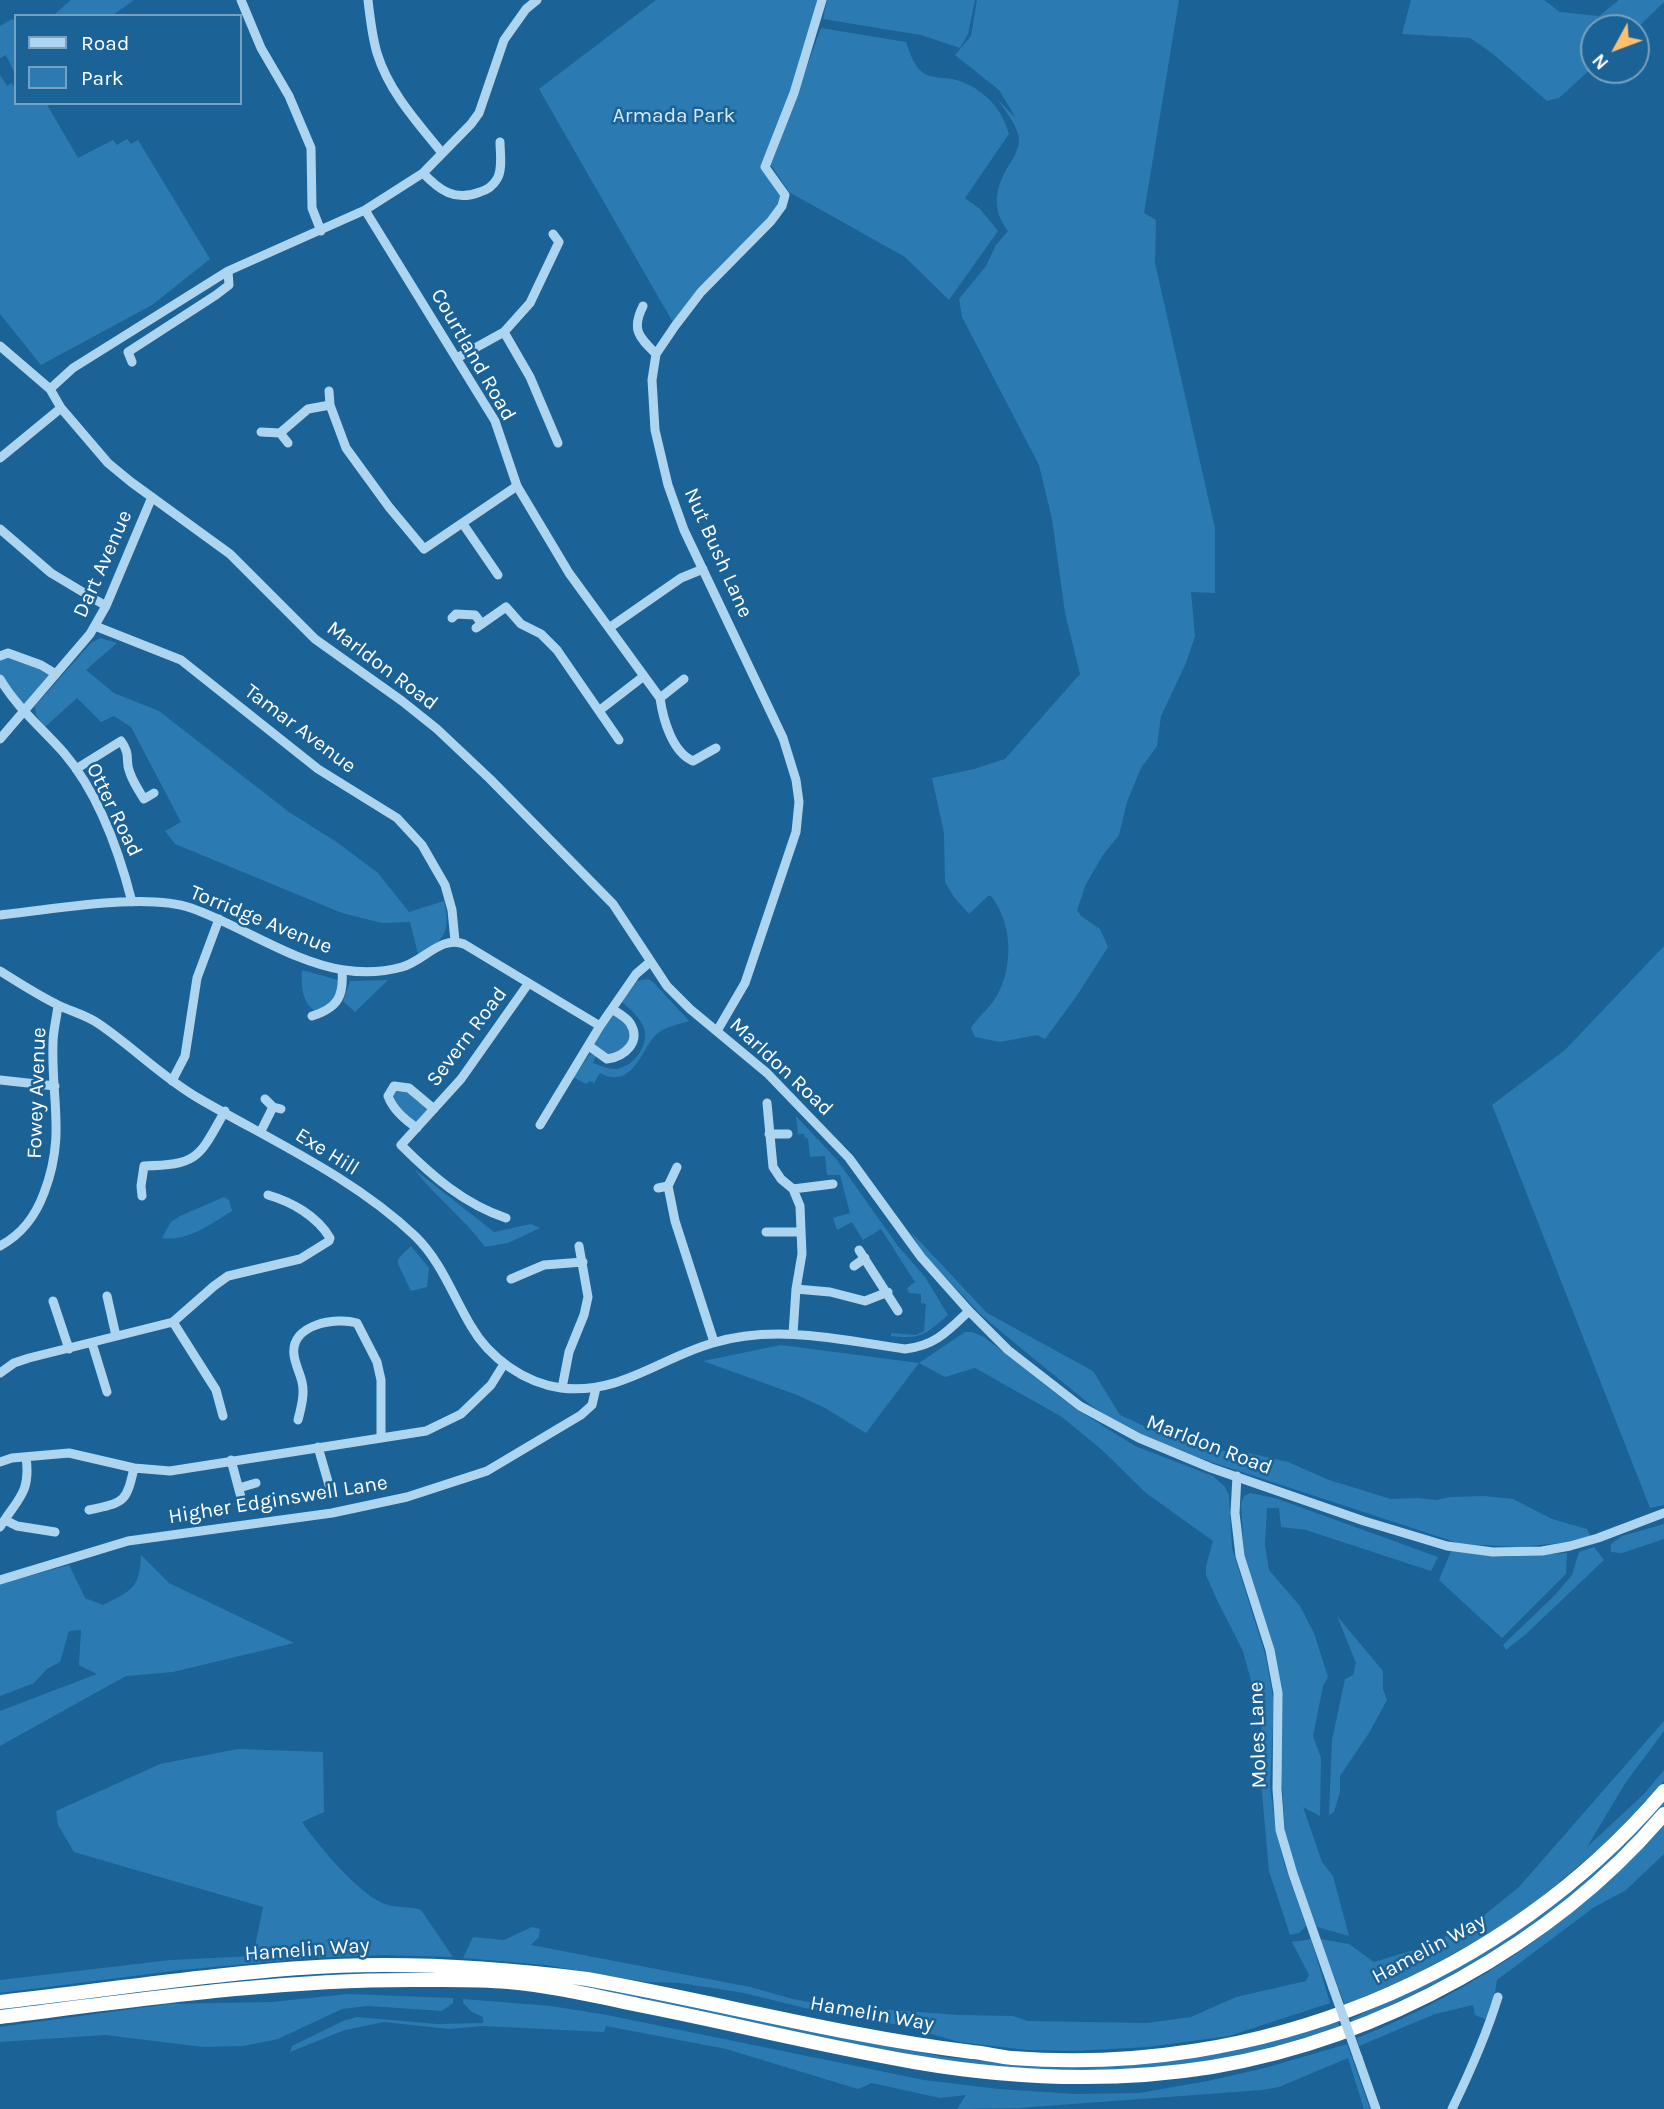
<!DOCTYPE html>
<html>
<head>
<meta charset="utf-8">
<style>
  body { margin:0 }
  #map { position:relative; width:1664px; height:2109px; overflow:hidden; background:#1b6296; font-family:Karla,sans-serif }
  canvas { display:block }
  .legend { position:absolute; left:14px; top:14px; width:228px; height:91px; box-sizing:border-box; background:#1b6296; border:2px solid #76a1c0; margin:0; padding:9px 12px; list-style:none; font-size:21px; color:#fff }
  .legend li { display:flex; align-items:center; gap:14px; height:35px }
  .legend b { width:35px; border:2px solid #76a1c0 }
  .north { position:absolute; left:1580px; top:14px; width:70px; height:70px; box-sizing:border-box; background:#1b6296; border:2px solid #76a1c0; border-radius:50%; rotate:229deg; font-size:19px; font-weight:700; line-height:28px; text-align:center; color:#fff }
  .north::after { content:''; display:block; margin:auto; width:24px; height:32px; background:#ffc06d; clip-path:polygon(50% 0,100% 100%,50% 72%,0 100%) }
</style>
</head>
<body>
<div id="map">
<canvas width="1664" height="2109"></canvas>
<ul class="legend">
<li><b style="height:9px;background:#aed5f0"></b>Road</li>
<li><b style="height:19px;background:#2b7bb2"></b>Park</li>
</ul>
<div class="north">N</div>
</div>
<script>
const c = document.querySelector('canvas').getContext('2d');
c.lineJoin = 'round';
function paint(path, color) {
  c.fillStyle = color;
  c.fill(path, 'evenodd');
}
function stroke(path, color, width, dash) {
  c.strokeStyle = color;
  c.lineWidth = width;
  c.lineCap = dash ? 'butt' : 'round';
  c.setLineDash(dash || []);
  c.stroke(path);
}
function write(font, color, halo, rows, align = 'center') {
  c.font = font + ' Karla,sans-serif';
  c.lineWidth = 5;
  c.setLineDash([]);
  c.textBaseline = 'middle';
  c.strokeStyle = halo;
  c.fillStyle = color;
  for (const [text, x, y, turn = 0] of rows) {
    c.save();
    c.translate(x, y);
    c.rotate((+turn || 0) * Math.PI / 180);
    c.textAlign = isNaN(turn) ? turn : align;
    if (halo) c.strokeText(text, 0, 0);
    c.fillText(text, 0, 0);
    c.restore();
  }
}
paint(new Path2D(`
  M71,0H134L112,16H40L55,14Z
  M656,0H822L765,167L785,195L782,206L675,326L539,89Z
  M827,0H975L968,34L960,48L921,35L823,19Z
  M977,0H1179L1144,213L1156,220L1155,263L1215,528V593L1191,592L1195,636L1186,663L1161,716L1157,746L1141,768L1127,802L1119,835L1103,855L1086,884L1077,910L1081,916L1100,929L1108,947L1076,997L1045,1039L1037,1035L1000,1042L975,1037L971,1028C978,1017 988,1009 995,999C1014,968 1013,924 991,896H988L969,914L954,897L945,882L944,833L932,778L974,769L1005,759L1080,674L1065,613L1052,519L1039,465L962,317L959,299L986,266L996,245L1008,231C991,209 995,188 1009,165C1014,157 1019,149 1019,139C1018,126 1005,111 998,100L1016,118L999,90L955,55L971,36Z
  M1411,0H1544L1560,12L1599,16L1619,0H1664V2L1636,29L1594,28V66L1559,98L1547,101L1492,53L1470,38L1402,34Z
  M12,19L16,21V76L6,55L0,58V26Z
  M821,28L906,42C910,53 914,68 925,74C932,78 945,78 952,79C980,85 1002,107 1009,134L965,198L980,209L998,231L949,300L905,257L789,192L771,165Z
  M0,75L7,86L12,83L16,91V103H46L78,158L113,140L117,145L127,139L131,144L138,140L210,259L152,305L41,365L0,314Z
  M100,638L117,643L86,670L114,693L159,711L289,812L338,843L378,873L409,912L444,901C451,930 445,942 418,954L410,922L382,923L342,913L175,844L165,831L181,822L131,727L114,716L101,722L77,698L45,727L36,715L35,706L91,643Z
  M8,653L56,674L23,710L0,679V656Z
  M1664,946V1505L1650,1508L1492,1105L1565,1050Z
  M302,970L338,980C340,995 329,1006 316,1011C302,1004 301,985 302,970Z
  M648,979L653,982L689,1021C680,1024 665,1027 658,1033C641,1046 635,1091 600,1073L594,1083L590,1081L586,1084L573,1077L590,1054L596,1056L593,1063C602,1066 611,1071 620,1068C636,1064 649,1044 644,1028C640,1017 631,1010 622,1002L637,981Z
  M388,980L355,1012L343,1001L350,981Z
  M612,1009L627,1020L633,1043L607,1059L589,1046Z
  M402,1085L434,1109L417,1128L398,1113L390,1091Z
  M796,1116L837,1160L898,1246L925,1277L948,1315C926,1334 921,1340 891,1336V1333L916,1335L924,1331L926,1304L921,1303V1294L909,1293L907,1288L915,1282L881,1229L863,1240L852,1222L837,1230L833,1218L850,1213L840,1175H827L825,1156L810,1157L808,1138H805L804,1134H798Z
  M414,1169L494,1232L531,1224L540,1228L508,1243L485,1247C464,1218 435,1197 414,1169Z
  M224,1197L229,1200L232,1211C211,1224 187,1242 162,1238L171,1222L180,1216Z
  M911,1232L987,1313L1093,1371L1120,1415L1166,1436L1209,1450L1248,1453L1288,1462L1329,1480L1391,1499L1418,1498L1436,1500L1450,1497L1484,1496L1513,1499L1552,1519L1587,1529L1591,1537L1571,1542L1519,1547L1461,1544L1181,1452L1123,1426L1092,1406L1017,1345L980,1314L922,1252Z
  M411,1246L429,1268L427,1287L411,1291L398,1264V1259Z
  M965,1332H972L984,1337L1076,1409L1135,1446L1213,1476L1225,1487L1229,1495L1232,1548L1266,1657L1274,1703L1270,1786L1276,1831L1284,1863L1306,1926L1299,1933L1290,1935L1269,1871L1259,1760L1262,1722L1243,1651L1217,1600L1206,1575V1566L1213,1541L1146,1493L1102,1450L1062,1417L975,1368L945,1377L919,1363L866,1433L825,1408L797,1395L703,1361L781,1345L919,1363Z
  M1250,1493L1275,1498L1438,1557L1431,1571L1306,1530L1281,1527L1279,1508H1267L1265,1545L1269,1570L1300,1606L1314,1633L1328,1677L1323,1686L1313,1736L1321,1758L1320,1816L1303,1807L1322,1862L1333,1876L1349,1936L1317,1927L1294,1867L1285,1833L1281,1768L1282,1720L1244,1554L1241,1504L1244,1496Z
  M1664,1524V1539L1622,1553L1611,1552V1544L1622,1536Z
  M1594,1547L1604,1560L1526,1634L1506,1650L1503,1645L1555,1595L1572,1575L1579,1552Z
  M1451,1551L1502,1557L1567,1553L1566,1574L1502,1638L1439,1580Z
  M141,1555L169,1583L294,1643L173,1672L126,1676L0,1746V1711L97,1674L79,1665L81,1630L69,1631L60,1662L47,1669L34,1683L0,1696V1584L69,1565L85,1598L103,1605C131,1591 140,1588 141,1555Z
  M1337,1616L1383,1671V1689L1387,1700L1369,1733L1340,1776V1792L1334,1812L1329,1815L1332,1740L1345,1679L1353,1675L1356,1663Z
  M1664,1721V1731L1626,1782L1587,1847L1644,1794L1664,1770V1781L1617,1834L1491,1939L1465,1947L1417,1974L1345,2005L1320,1939L1349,1944L1374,1962L1424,1947L1477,1921L1519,1887Z
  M238,1749L323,1752L324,1812L302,1822C319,1846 360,1897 388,1905C399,1908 410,1906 421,1910L453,1957L383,1955L311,1958L181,1970L0,1993V1980L171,1960L253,1956L263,1907L74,1852L58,1825L56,1811L160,1764Z
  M1664,1799V1807C1633,1841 1600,1876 1563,1905C1499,1954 1425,1990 1352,2023L1351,2019L1414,1989L1488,1949L1554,1903L1580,1885L1616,1852Z
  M1664,1825V1854L1626,1890L1593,1908L1497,1980L1490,2021L1475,2015L1473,2005L1435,2014L1359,2046L1357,2038C1475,1991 1579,1919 1664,1825Z
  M532,1927L540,1929L539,1937L531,1945L750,1987L793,1999L825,2005L959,2015L1013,2016L1028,2021L1147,2023L1191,2017L1236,1997L1306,1981L1309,1975L1292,1942L1311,1939L1330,2003L1229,2036L1148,2047L1073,2051L1027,2050L959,2042L904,2026L805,2008L744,1993L680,1983L646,1982L545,1965L463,1958L473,1937L504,1940Z
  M365,1973H427L548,1980L641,1994L944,2057L1043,2067L1114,2065L1188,2058L1283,2039L1338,2022L1340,2028L1232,2058L1158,2067L1076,2072L976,2065L910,2056L675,2006L427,1978L0,2015V2009C122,1998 242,1976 365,1973Z
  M348,1994L453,1998V2003L442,2011L368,2006L342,2009L278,2039L244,2046L203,2047L105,2035L0,2042V2027L14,2025L169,2004L272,2002Z
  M463,1999L551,2006L607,2015L924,2080L999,2089L1076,2094L1139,2093L1208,2081L1265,2068L1347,2044L1370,2109H1364L1348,2058L1279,2087L1262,2090L1019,2108L957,2109L966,2095L940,2098L872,2083L858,2089L726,2049L606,2026L604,2032L483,2026L449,2029L384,2022L345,2030L290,2052L292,2046L343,2021L357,2017L437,2024L483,2023V2017L472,2012L463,2003Z`), '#2b7bb2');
stroke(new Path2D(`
  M241,0L261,48L289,96L311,148L312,208L321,231
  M368,0C370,18 372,36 377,53C389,92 417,122 442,153
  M423,173C439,190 455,202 480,192C487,190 493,186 497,179C503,169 500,153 500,142
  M365,210L495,421L517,486L569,573L660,698C663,719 672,752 693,761L716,748
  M643,306C631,330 639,337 656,354
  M504,332L530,377L558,443
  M0,346L50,389L61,408L108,463L131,482L230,554L315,639L402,701L437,729L490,779L613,904L667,986L690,1009L767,1073L849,1158L921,1257L969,1311L1008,1350L1080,1406L1139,1438L1211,1468L1364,1521L1447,1546L1493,1552L1542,1551L1570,1546L1598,1538L1664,1513
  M457,358L504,332L530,303L559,242L553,234
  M132,362L128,352L216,295L229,285L228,271
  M50,389L73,368L228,271L365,210L423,173L471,124L479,113L504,40L526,9L537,0
  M329,391L330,405
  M261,432L280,433L288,443
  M280,433L308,409L330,405L346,448L389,507L424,549L517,486
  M0,458L61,408
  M463,524L498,575
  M0,529L51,573L106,606
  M452,618L456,614L475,615L482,624
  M95,626L181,660L318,769L397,818L422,845L445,885L452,910L455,941
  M476,628L506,607L521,624L541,634L557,650L619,740
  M609,628L681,578L703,569
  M0,656L8,653L41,665L56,674
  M0,679C17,708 43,729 64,753C99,794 119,851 132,902
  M660,698L684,679
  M600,710L644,676
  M0,739L90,634L106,606L152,497
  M76,769L121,741C132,757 124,759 130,773C133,782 139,791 144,799L154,793
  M0,915C51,910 145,892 191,908C240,925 294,963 344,970C363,973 384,972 402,967C424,961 441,935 464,944L600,1026
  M0,971C19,983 39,996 60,1006C73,1012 88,1016 99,1024C133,1047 162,1077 198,1098C270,1140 353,1177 415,1236C441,1261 453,1296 471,1326C489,1358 525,1383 561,1388C620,1395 660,1358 713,1343C776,1324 842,1340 905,1349C935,1346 948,1331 969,1311
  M312,1016C338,1008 344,996 342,970
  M717,1031L745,983L796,832L799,802L796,780L783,738L684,530L668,485L655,430L652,380L656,354L675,326L701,292L771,221L782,206L785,195L765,167L794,93L822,0
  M589,1046L607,1059C624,1057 642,1042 630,1023C626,1017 618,1013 612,1009
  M0,1080L55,1086
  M172,1081L185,1056L197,978L219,919
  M265,1099L273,1107L281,1109
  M767,1103L773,1167L781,1179L793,1189L800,1206L802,1254L796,1289L793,1334
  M540,1125L600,1026L636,974L650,962
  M417,1128C405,1120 393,1110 388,1096L394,1086L409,1088L434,1109
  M261,1131L273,1107
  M769,1134H788
  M668,1186L677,1167
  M658,1188L668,1186L675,1221L714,1342
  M793,1189L833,1184
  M142,1196L141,1186L144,1166C199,1165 199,1157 225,1111
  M506,1218C464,1204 432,1176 401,1145L461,1079L528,984
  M766,1232H801
  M0,1246C22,1234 35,1217 44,1193C66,1136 51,1100 53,1043C53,1030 57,1017 58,1005
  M859,1250L898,1311
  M854,1266L865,1258
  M511,1279L544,1265L583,1262
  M796,1289L830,1292L865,1301L888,1292
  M107,1296L116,1336
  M53,1301L69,1349
  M173,1322L216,1390L223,1416
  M92,1343L107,1392
  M0,1373L14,1363L29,1358L173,1322L214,1286L228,1276L300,1259L329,1241L330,1238C317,1216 292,1202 268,1195
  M562,1388L569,1352L584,1315L588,1297L579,1246
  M298,1420C301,1408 305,1394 302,1382C300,1373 295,1364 294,1355C290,1324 336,1317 357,1323L377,1362L381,1380V1437
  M318,1447L329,1485
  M231,1460L242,1501
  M0,1462L12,1458L69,1453L134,1468L170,1471L426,1431L461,1414L491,1385L504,1364
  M1237,1476L1235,1513L1240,1556L1270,1650L1278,1693L1277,1789L1280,1830L1293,1874L1333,1988
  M239,1488L256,1483
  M89,1510C124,1502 126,1504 134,1468
  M5,1520L17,1526L55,1532
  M0,1527C18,1498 31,1493 26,1457
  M0,1580L128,1541L332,1513L407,1497L487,1471L581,1415L592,1405L596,1388
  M1358,2058L1376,2109
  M1452,2109C1470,2072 1486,2036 1498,1997`), '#aed5f0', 9);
stroke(new Path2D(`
  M0,2002C100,1991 200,1975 301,1968C396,1961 493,1967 587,1979C716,2002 842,2036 972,2052C986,2053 999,2057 1012,2058C1257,2077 1504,1979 1664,1791
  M0,2017C137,2000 273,1980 411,1980C444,1980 476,1979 508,1982C552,1986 595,1996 638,2005C730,2023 821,2046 914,2062C1013,2079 1113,2083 1212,2067C1380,2039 1554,1944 1664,1814`), '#fff', 14);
stroke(new Path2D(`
  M1333,1988L1358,2058`), '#aed5f0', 9);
write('21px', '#d5ebfb', '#1b6296', [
  ["Armada Park",674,116]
]);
write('21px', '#fff', '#1b6296', [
  ["Courtland Road",473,355,60],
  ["Nut Bush Lane",718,553,66],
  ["Dart Avenue",103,564,-66],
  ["Marldon Road",382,666,37],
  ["Tamar Avenue",300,729,37],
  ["Otter Road",114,810,64],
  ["Torridge Avenue",261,920,22],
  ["Severn Road",467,1037,-53],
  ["Marldon Road",781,1067,43],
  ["Fowey Avenue",37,1093,-88],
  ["Exe Hill",327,1152,32],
  ["Marldon Road",1209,1445,21],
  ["Higher Edginswell Lane",278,1500,-9],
  ["Moles Lane",1258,1735,-92],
  ["Hamelin Way",1429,1949,-28],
  ["Hamelin Way",307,1950,-4],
  ["Hamelin Way",872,2014,10]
]);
</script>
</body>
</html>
